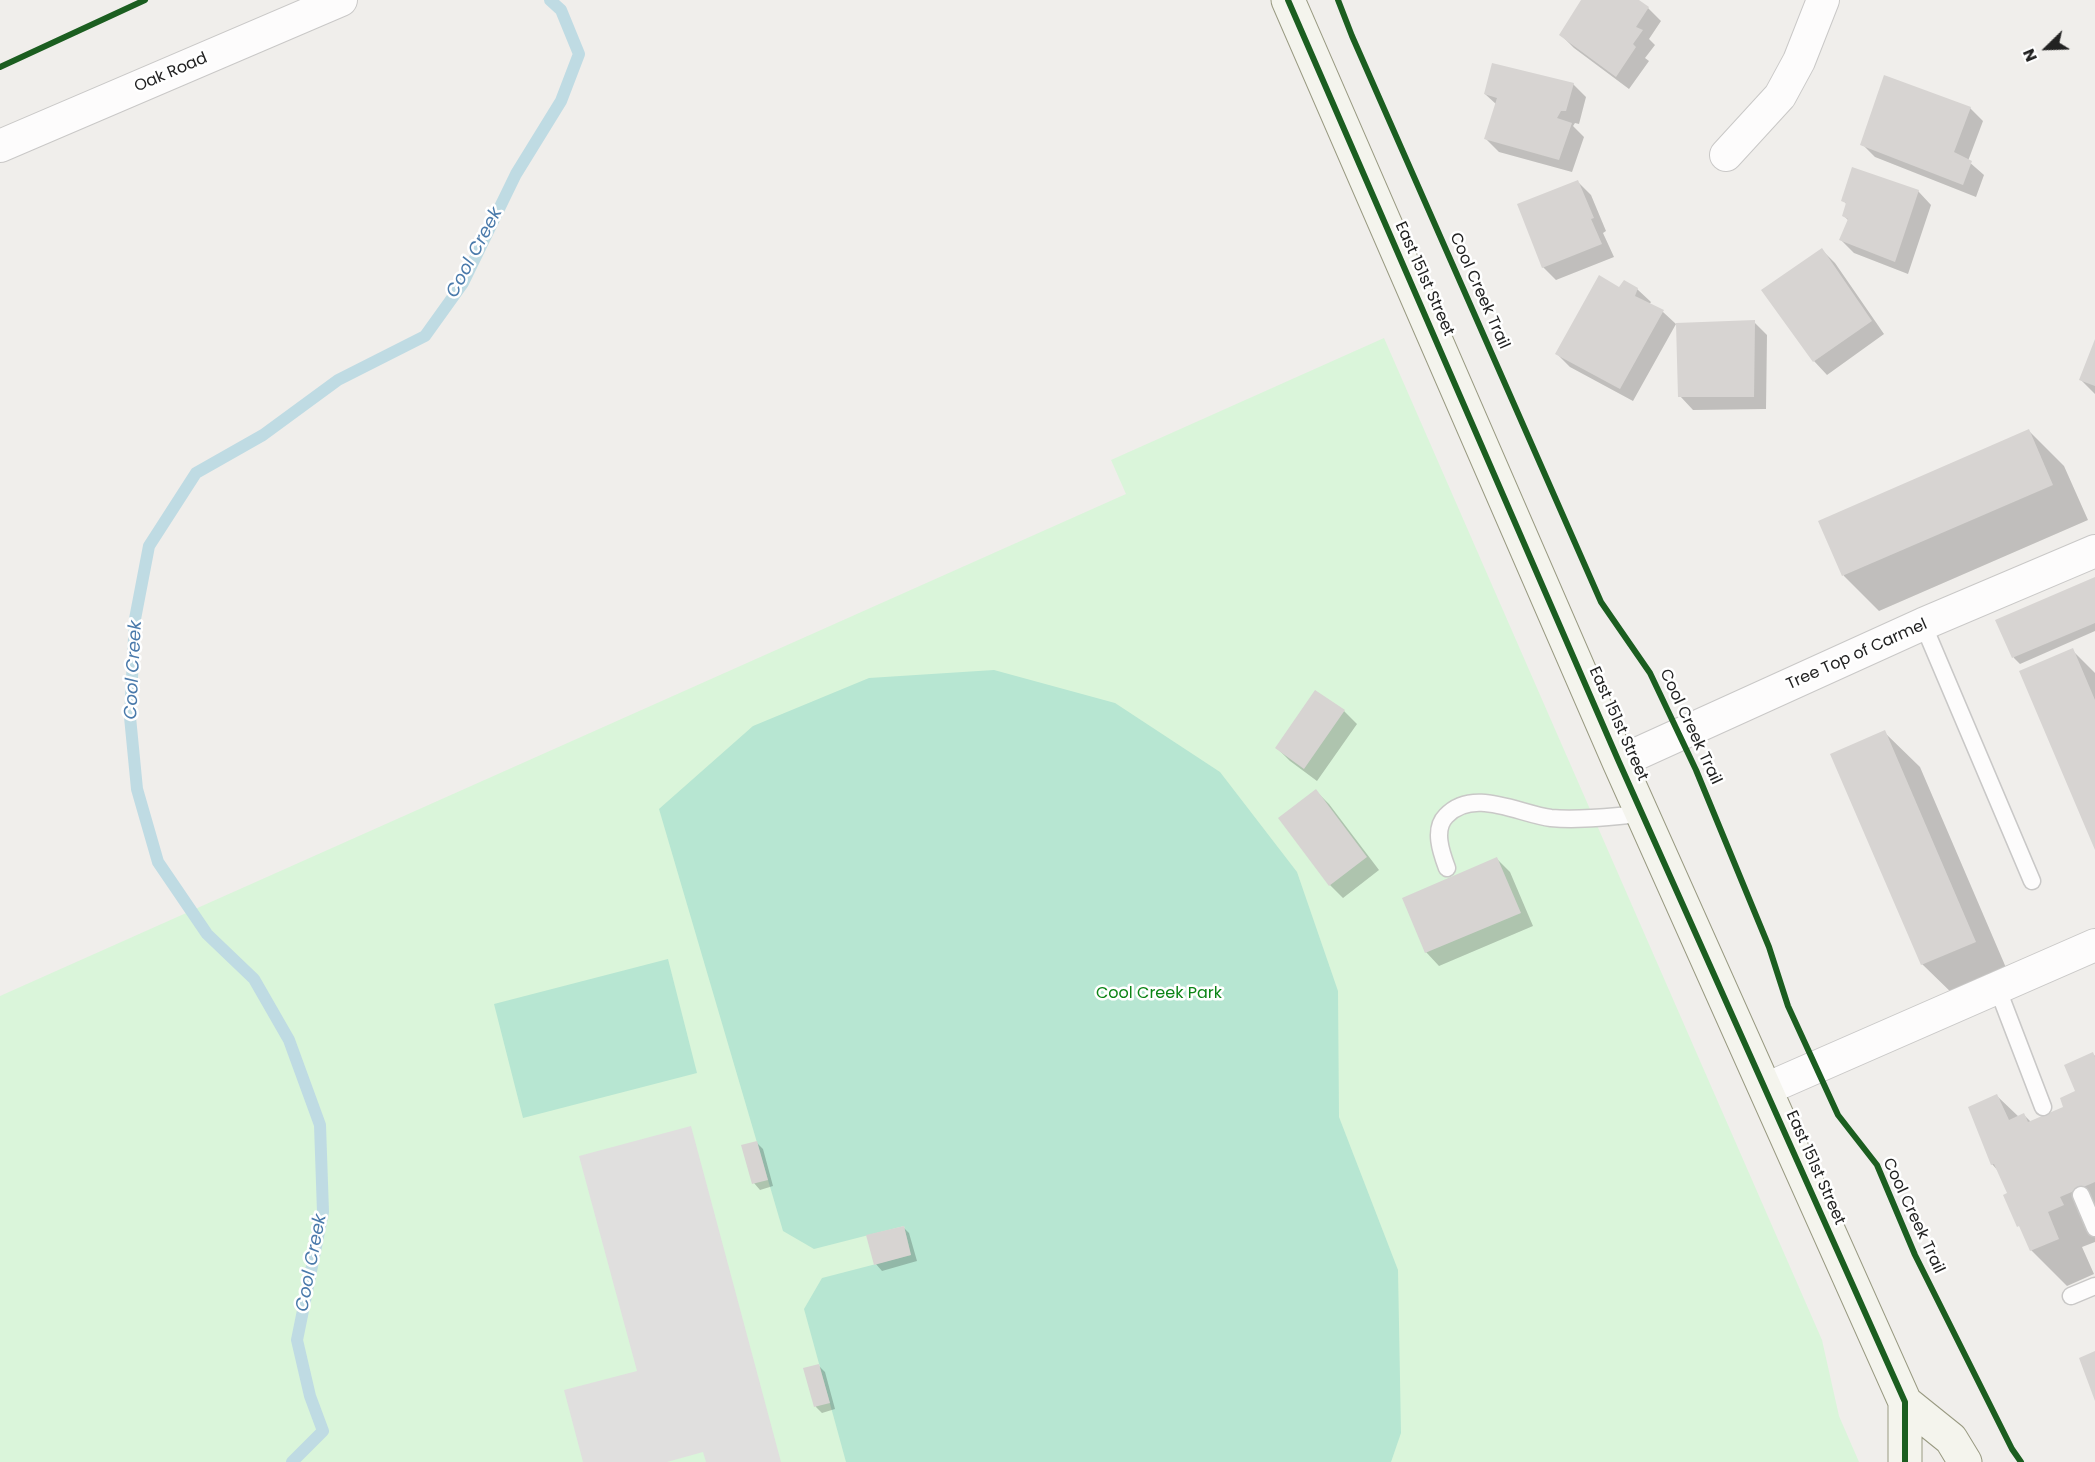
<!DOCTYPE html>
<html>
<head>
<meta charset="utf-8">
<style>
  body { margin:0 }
  #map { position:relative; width:2095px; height:1462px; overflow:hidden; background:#f0eeeb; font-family:Poppins,sans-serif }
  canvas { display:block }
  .north { position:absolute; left:2017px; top:18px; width:60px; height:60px; -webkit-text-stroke:4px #fff; paint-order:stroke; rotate:247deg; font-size:16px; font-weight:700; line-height:24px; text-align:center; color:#222 }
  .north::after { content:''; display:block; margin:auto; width:21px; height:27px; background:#222; clip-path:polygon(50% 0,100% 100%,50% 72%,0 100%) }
</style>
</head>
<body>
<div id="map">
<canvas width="2095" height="1462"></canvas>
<div class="north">N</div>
</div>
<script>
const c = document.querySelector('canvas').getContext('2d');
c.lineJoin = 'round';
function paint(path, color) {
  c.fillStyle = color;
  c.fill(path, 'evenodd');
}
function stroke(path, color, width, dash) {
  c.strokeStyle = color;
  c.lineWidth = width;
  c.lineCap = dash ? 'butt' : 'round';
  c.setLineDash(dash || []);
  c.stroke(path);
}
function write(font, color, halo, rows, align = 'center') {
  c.font = font + ' Poppins,sans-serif';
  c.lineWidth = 5;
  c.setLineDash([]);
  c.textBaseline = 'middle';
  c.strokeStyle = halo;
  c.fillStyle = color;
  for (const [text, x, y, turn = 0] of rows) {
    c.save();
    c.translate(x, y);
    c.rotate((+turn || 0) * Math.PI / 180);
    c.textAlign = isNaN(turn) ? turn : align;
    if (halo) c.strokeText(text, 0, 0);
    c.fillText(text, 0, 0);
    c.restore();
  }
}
paint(new Path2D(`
  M1384,338L1822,1340L1839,1416L1859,1462H0V996L1126,494L1111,460Z`), '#daf5da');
paint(new Path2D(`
  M994,670L1115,703L1220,772L1297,872L1338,991L1339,1117L1398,1270L1401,1433L1391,1462H846L804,1309L822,1278L911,1255L904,1226L814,1249L783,1231L659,809L753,726L869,678Z
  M668,959L697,1073L523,1118L494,1004Z`), '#b7e6d2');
paint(new Path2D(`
  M691,1126L781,1462H706L703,1452L667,1462H583L564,1390L637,1371L579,1156Z`), '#e0dfde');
paint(new Path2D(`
  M1583,0H1636L1648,8L1661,21L1649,39L1655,45L1645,58L1649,61L1629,89L1574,48L1561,35Z
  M1573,84L1586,97L1579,124L1575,123L1573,126L1584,137L1572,172L1499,152L1486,139L1497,105L1485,94Z
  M1970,108L1983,121L1968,161L1984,175L1976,197L1875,157L1862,144Z
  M1578,182L1591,195L1606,231L1603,233L1614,257L1556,280L1543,267Z
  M1918,191L1931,205L1908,274L1854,253L1841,240L1849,221L1844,216L1847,205L1843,200Z
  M1822,250L1835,263L1884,334L1827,375L1814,361L1763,290Z
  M1619,289H1637L1651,302L1649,305L1663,312L1676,324L1633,401L1570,367L1557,354Z
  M1754,322L1767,335L1766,409L1693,410L1680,396Z
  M2095,343V394L2080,379Z
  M2029,431L2064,466L2088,520L1879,611L1844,576L1820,522Z
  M2095,579V631L2020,664L2014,658L1997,621Z
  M2072,650L2095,673V846Z
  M1344,711L1357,724L1317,781L1290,761L1277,748Z
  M1884,732L1920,767L2010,977L1958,999L1922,964Z
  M1316,791L1329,804L1379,870L1343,898L1330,885Z
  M1497,859L1510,872L1533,926L1439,966L1426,952Z
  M2093,1054L2095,1056V1242L2082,1247L2094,1274L2067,1286L2031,1250L2005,1195L2009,1194L1999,1172L1992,1164L1997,1096L2019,1117L2024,1115L2032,1123L2065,1108L2077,1092Z
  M757,1143L763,1149L773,1186L760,1190L754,1183Z
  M903,1227L909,1233L917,1261L882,1271L876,1264Z
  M818,1365L825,1372L835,1409L822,1413L816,1407L805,1369Z`), '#0003');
stroke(new Path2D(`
  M292,1462L323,1431L310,1396L297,1340L323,1212L320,1125L289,1040L254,979L207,934L158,862L137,789L130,717L135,619L149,546L196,473L263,435L338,380L425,336L463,283L516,174L561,101L579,54L561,10L550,0`), '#bfdbe3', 12);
paint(new Path2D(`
  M1581,0H1639L1649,7L1636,27L1643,30L1633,44L1636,47L1616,77L1559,35Z
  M1492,63L1574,83L1566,111H1561L1557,118L1572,123L1559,160L1484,139L1497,98L1484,94Z
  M1884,75L1971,107L1954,152L1972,161L1963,185L1860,145Z
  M1852,167L1919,190L1895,262L1839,240L1848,219L1842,216L1846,203L1841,201Z
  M1578,180L1594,218L1591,219L1602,244L1542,268L1517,204Z
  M1822,248L1872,321L1813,362L1761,290Z
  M1599,275L1619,287L1624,280L1638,288L1635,296L1664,310L1620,389L1555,354Z
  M1755,320L1754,397H1678L1676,323Z
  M2095,339V386L2079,380Z
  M2029,429L2053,485L1842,576L1818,521Z
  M2095,577V623L2012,658L1995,620Z
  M2073,648L2095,700V850L2019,671Z
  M1315,690L1345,710L1304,769L1275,748Z
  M1885,730L1976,942L1921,965L1830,754Z
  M1316,789L1367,857L1329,886L1278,818Z
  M1497,857L1521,913L1425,953L1402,898Z
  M2093,1052L2095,1057V1182L2060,1197L2064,1205L2048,1212L2059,1239L2030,1251L2019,1226L2017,1227L2003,1195L2007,1193L1994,1164L1991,1165L1968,1107L1997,1094L2009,1120L2024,1113L2028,1122L2063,1107L2060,1098L2075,1091L2064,1065Z
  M757,1141L768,1180L752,1184L741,1145Z
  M904,1226L911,1255L874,1265L866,1235Z
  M2095,1351V1401L2079,1358Z
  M819,1364L830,1403L814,1407L803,1368Z`), '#d7d4d2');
const lane = new Path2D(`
  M1923,624L2032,881
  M1447,868C1441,852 1433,829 1446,816C1473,787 1519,814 1551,818C1581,821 1613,816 1643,814
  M1997,987L2043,1107
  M2081,1195L2095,1228
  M2071,1296L2095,1286`);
const street = new Path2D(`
  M0,146L341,0
  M1726,155L1780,96L1799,61L1823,0
  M1619,762L1923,624L2095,551
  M1766,1089L2095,945`);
const secondary = new Path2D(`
  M1288,0L1619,762L1905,1402V1462
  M1905,1402L1951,1439L1965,1462`);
stroke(lane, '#c9c8c7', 19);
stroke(street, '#c9c8c7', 34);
stroke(secondary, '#999a82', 35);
stroke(lane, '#fdfcfc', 16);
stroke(street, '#fdfcfc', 32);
stroke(secondary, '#f4f4ed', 33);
stroke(new Path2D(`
  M1288,0L1619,762L1905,1402V1462
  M1338,0L1352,36L1601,602L1650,673L1696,770L1769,947L1788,1006L1838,1115L1877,1165L1915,1255L2012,1449L2021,1462
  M0,67L145,0`), '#1b5e20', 6);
write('16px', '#222', '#fff', [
  ["Oak Road",171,73,-23],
  ["East 151st Street",1424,279,66],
  ["Cool Creek Trail",1479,291,66],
  ["Tree Top of Carmel",1857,655,-24],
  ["East 151st Street",1618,724,66],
  ["Cool Creek Trail",1690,727,65],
  ["East 151st Street",1815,1168,66],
  ["Cool Creek Trail",1913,1216,65]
]);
write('16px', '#0c8416', '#fff', [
  ["Cool Creek Park",1159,994]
]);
write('italic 18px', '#4a7aab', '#fff', [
  ["Cool Creek",475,253,-62],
  ["Cool Creek",134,670,-87],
  ["Cool Creek",312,1263,-79]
]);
</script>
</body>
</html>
